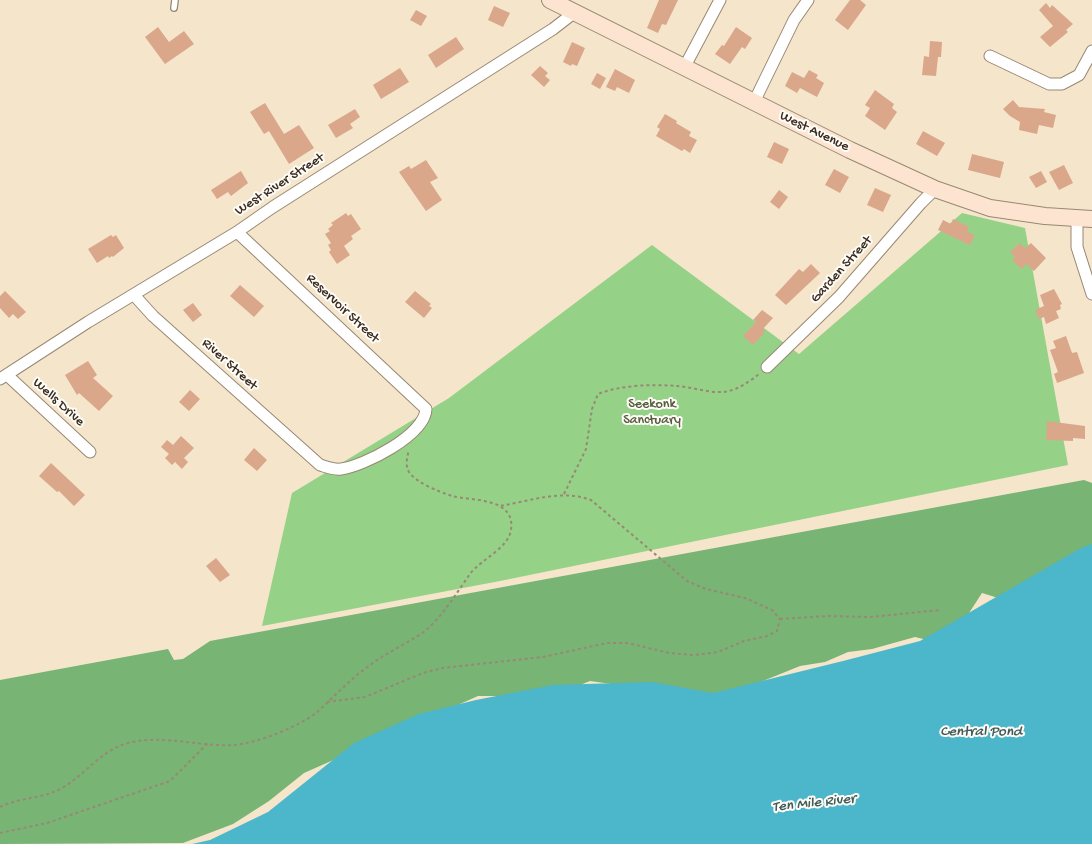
<!DOCTYPE html>
<html>
<head>
<meta charset="utf-8">
<style>
  body { margin:0 }
  canvas { display:block; background:#f4e5cb }
</style>
</head>
<body>
<canvas width="1092" height="844"></canvas>
<script>
const c = document.querySelector('canvas').getContext('2d');
c.lineJoin = 'round';
function paint(path, color) {
  c.fillStyle = color;
  c.fill(path, 'evenodd');
}
function stroke(path, color, width, dash) {
  c.strokeStyle = color;
  c.lineWidth = width;
  c.lineCap = dash ? 'butt' : 'round';
  c.setLineDash(dash || []);
  c.stroke(path);
}
function write(font, color, halo, rows, align = 'center') {
  c.font = font + ' "Gochi Hand",sans-serif';
  c.lineWidth = 4;
  c.setLineDash([]);
  c.textBaseline = 'middle';
  c.strokeStyle = halo;
  c.fillStyle = color;
  for (const [text, x, y, turn = 0] of rows) {
    c.save();
    c.translate(x, y);
    c.rotate((+turn || 0) * Math.PI / 180);
    c.textAlign = isNaN(turn) ? turn : align;
    if (halo) c.strokeText(text, 0, 0);
    c.fillText(text, 0, 0);
    c.restore();
  }
}
paint(new Path2D(`
  M962,213L1025,228L1068,465L500,581L262,626L292,493L449,398L652,245L799,354Z`), '#95d287');
paint(new Path2D(`
  M1084,480L1092,483V549L1008,601L982,593L969,613L940,643L915,637L872,649L848,652L825,662L800,666L753,685L707,697L590,681L570,689L500,696H478L304,773L269,801L233,824L183,843L0,844V680L168,649L174,660L183,659L210,641Z`), '#78b474');
paint(new Path2D(`
  M1092,544V844H192L210,840L268,812L354,743L419,714L476,700L553,685L652,682L713,693L843,661L920,641L1081,548Z`), '#4cb6ca');
paint(new Path2D(`
  M659,0H678L666,25L662,24L658,33L647,28Z
  M850,0H860L866,5L848,30L835,20Z
  M1046,3L1050,8L1052,5L1073,24L1066,30L1068,32L1050,47L1040,37L1053,26L1039,10Z
  M494,6L510,13L503,27L488,20Z
  M416,10L427,16L421,26L410,20Z
  M158,27L169,42L184,31L194,44L165,64L145,37Z
  M736,27L752,38L745,49L742,47L730,64L715,54L722,45L724,46Z
  M456,37L464,49L436,68L428,55Z
  M930,41L942,42L941,57H938L936,76L922,75L924,56L929,57Z
  M572,42L585,48L577,66L572,64L571,66L563,62Z
  M540,66L548,73L545,76L550,80L544,87L531,75Z
  M400,68L409,82L381,99L373,85Z
  M615,69L635,80L629,93L617,87L615,91L606,87Z
  M809,70L818,75L816,78L824,83L817,97L800,88L797,93L785,86L792,72L804,78Z
  M597,73L606,78L600,89L591,84Z
  M875,90L894,104L892,108L897,112L885,130L865,116L870,108L865,105Z
  M1013,100L1019,107L1045,109L1044,112L1056,115L1053,128L1039,125L1037,134L1019,130L1020,122L1010,116L1003,109Z
  M265,103L284,134L299,125L314,148L289,164L269,131L264,134L250,112Z
  M355,109L360,117L350,124L353,128L336,138L328,125Z
  M665,114L677,121L676,123L691,132L689,136L697,140L690,153L684,149L682,151L656,136L660,129L657,127Z
  M923,131L945,143L937,156L916,144Z
  M774,142L789,149L782,164L767,157Z
  M972,154L1004,162L1000,178L968,170Z
  M426,160L438,178L430,182L442,200L426,211L399,172L409,166L411,169Z
  M1064,165L1073,183L1059,190L1049,172Z
  M834,169L849,177L840,193L825,185Z
  M241,171L248,183L231,196L228,192L217,199L211,190Z
  M1041,171L1047,182L1036,188L1029,177Z
  M875,188L891,195L883,212L867,205Z
  M779,190L788,197L779,209L770,202Z
  M346,213L348,216L351,214L361,229L351,236L353,239L344,246L350,255L337,264L329,252L331,250L328,245L331,243L325,234L330,231L328,229L333,225L331,223Z
  M953,219L969,227L967,232L975,235L970,245L938,230L943,220L951,224Z
  M111,235L113,237L116,235L124,248L113,257L112,256L109,258L108,256L97,263L88,249Z
  M1020,243L1025,248L1031,243L1046,258L1034,271L1026,264L1022,269L1012,260L1015,257L1010,252Z
  M811,264L820,273L786,305L775,295L799,269L803,272Z
  M240,285L264,306L254,317L230,296Z
  M1054,289L1062,304L1060,305L1061,309L1056,311L1059,318L1046,324L1044,317L1039,319L1035,310L1044,306L1040,295Z
  M5,291L26,312L18,319L13,314L9,318L0,308V296Z
  M415,291L431,304L429,306L432,308L424,318L405,302Z
  M193,303L202,315L193,322L183,310Z
  M762,310L773,318L763,329L765,332L753,345L743,336L756,322L753,320Z
  M1066,336L1072,353L1077,352L1084,373L1057,383L1054,374L1058,372L1050,350L1056,348L1053,341Z
  M88,361L97,375L93,378L113,396L99,411L79,393L77,395L65,375Z
  M190,390L200,399L189,411L179,402Z
  M1047,421L1085,426V439L1073,438V441L1046,440Z
  M181,436L194,448L184,458L188,462L182,469L175,462L172,465L165,458L169,454L161,447L167,440L173,445Z
  M254,448L267,460L257,471L244,460Z
  M51,463L85,495L74,506L59,491L57,492L39,476Z
  M216,558L230,575L220,582L206,566Z`), '#daa78a');
const lane = new Path2D(`
  M174,8L175,0`);
const street = new Path2D(`
  M990,56L1049,84H1062L1079,75L1092,51
  M684,68L720,0
  M754,102L794,20L808,0
  M1077,219V247L1092,294
  M134,295L153,316L320,465C327,467 333,470 341,469C364,466 425,435 426,409L237,232
  M767,367L839,297L921,203L935,189
  M7,375L90,452
  M0,379L88,322L237,232L273,207L553,29L575,12`);
const secondary = new Path2D(`
  M550,0L850,150L935,189L990,208L1045,216L1092,219`);
stroke(lane, '#988874', 8);
stroke(street, '#988874', 13);
stroke(secondary, '#988874', 18);
stroke(new Path2D(`
  M564,494L586,449L592,409L598,394C621,385 652,384 677,386C692,387 708,393 723,392C736,391 749,382 759,374
  M780,619L828,616L871,617L940,610
  M327,702L365,697L423,673L442,668L543,657L607,643H628L669,653L694,655L718,652L744,641L767,636L777,631L780,619L772,610L745,598L706,589L687,581L591,500C562,489 530,501 500,506
  M0,807C20,797 43,799 62,788C85,775 101,750 128,743C163,734 199,747 234,745C257,743 298,727 316,713C335,696 352,677 373,663C389,651 409,643 425,631C443,616 457,592 470,574C481,559 508,549 511,530C516,497 471,501 452,496C440,492 416,483 409,472C405,465 407,457 409,450
  M0,833L47,823L170,781L208,743`), '#988874', 2, [3, 3]);
stroke(lane, '#fff', 5.5);
stroke(street, '#fff', 11);
stroke(secondary, '#fde4d1', 16);
write('14px', '#3b2a1e', '#fdfcf7', [
  ["West Avenue",814,132,26],
  ["West River Street",280,185,-33],
  ["Garden Street",842,270,-48],
  ["Reservoir Street",342,309,43],
  ["River Street",229,365,42],
  ["Wells Drive",58,403,42]
]);
write('14px', '#565c3e', '#fdfcf7', [
  ["Seekonk",652,405],
  ["Sanctuary",652,421]
]);
write('italic 15px', '#415b5a', '#fdfcf7', [
  ["Central Pond",981,733],
  ["Ten Mile River",814,804,-6]
]);
</script>
</body>
</html>
